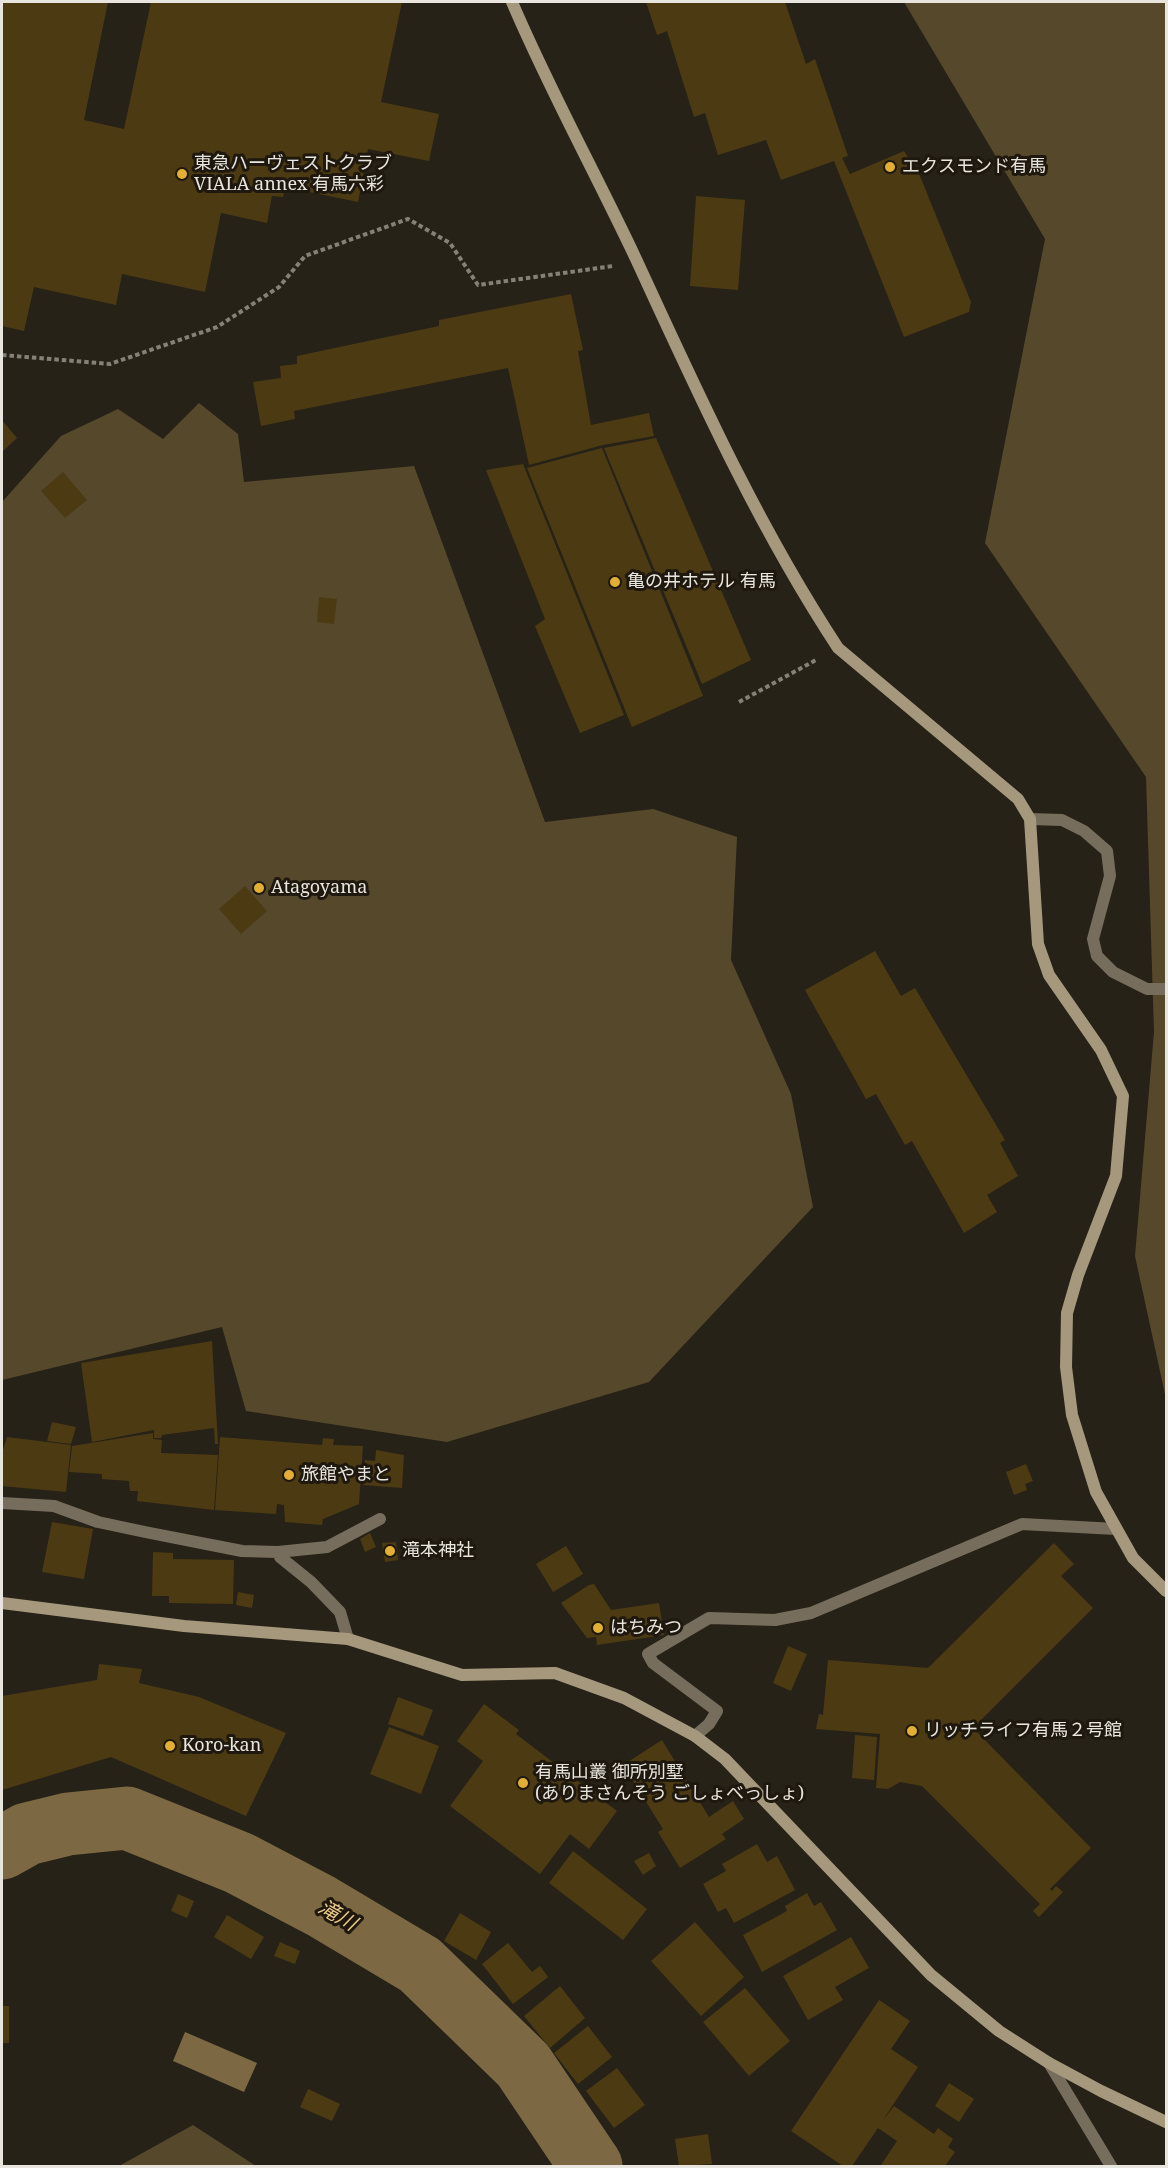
<!DOCTYPE html>
<html>
<head>
<meta charset="utf-8">
<style>
  body { margin:0 }
  #map { position:relative; width:1168px; height:2168px; overflow:hidden; background:#272217; font-family:"Noto Serif",serif }
  canvas { display:block }
  .frame { position:absolute; inset:0; border:3px solid #e8e5de; pointer-events:none }
</style>
</head>
<body>
<div id="map">
<canvas width="1168" height="2168"></canvas>
<div class="frame"></div>
</div>
<script>
const c = document.querySelector('canvas').getContext('2d');
c.lineJoin = 'round';
function paint(path, color) {
  c.fillStyle = color;
  c.fill(path, 'evenodd');
}
function stroke(path, color, width, dash) {
  c.strokeStyle = color;
  c.lineWidth = width;
  c.lineCap = dash ? 'butt' : 'round';
  c.setLineDash(dash || []);
  c.stroke(path);
}
function write(font, color, halo, rows, align = 'center') {
  c.font = font + ' "Noto Serif","Noto Sans JP",serif';
  c.lineWidth = 6;
  c.setLineDash([]);
  c.textBaseline = 'middle';
  c.strokeStyle = halo;
  c.fillStyle = color;
  for (const [text, x, y, turn = 0] of rows) {
    c.save();
    c.translate(x, y);
    c.rotate((+turn || 0) * Math.PI / 180);
    c.textAlign = isNaN(turn) ? turn : align;
    if (halo) c.strokeText(text, 0, 0);
    c.fillText(text, 0, 0);
    c.restore();
  }
}
paint(new Path2D(`
  M904,2H1166V1399L1135,1256L1154,1032L1146,777L985,543L1045,239Z
  M199,403L238,434L244,482L414,466L545,822L653,809L737,837L731,960L791,1094L813,1207L649,1382L447,1442L246,1411L222,1327L2,1380V502L61,436L118,409L163,439Z
  M193,2125L256,2166H119Z`), '#56482b');
paint(new Path2D(`
  M185,2032L257,2063L244,2092L173,2061Z`), '#7c6943');
stroke(new Path2D(`
  M2,1848L27,1834L68,1824L127,1818L239,1863L321,1906L420,1965L523,2065L591,2166`), '#7c6943', 63);
paint(new Path2D(`
  M2,2H108L84,120L124,129L151,2H402L381,102L439,114L429,161L368,149L358,202L285,187L283,197L272,196L267,223L221,213L205,292L122,274L116,305L34,287L24,331L2,326Z
  M646,2H785L806,64L815,59L848,156L842,158L850,174L904,151L920,176L971,302L969,312L904,337L834,161L781,180L766,140L718,155L705,113L694,117L667,31L657,35Z
  M696,196L745,200L738,290L690,286Z
  M571,294L583,350L578,351L591,425L649,413L654,436L603,445L529,465L508,368L294,411L295,419L261,426L253,382L281,378L280,366L297,364V356L439,326V320Z
  M2,420L17,438L2,452Z
  M656,438L751,660L702,684L604,448Z
  M602,448L703,696L632,727L527,468Z
  M523,464L624,715L580,733L535,626L545,619L486,470Z
  M63,472L87,500L65,518L41,491Z
  M319,597L337,599L334,624L317,622Z
  M245,886L267,911L241,934L219,909Z
  M875,951L901,996L915,988L1005,1140L1000,1143L1018,1176L987,1195L997,1212L964,1233L912,1141L905,1145L876,1094L866,1099L805,990Z
  M212,1341L218,1444H215L214,1428L162,1435L161,1438H154V1430L92,1442L81,1363Z
  M52,1422L76,1427L71,1444L47,1441Z
  M153,1433V1439L162,1440L161,1453L218,1455L214,1510L137,1501L138,1491H130L129,1481L102,1479V1474L69,1472L72,1446Z
  M7,1437L71,1445L66,1492L2,1486V1453Z
  M220,1437L322,1445L323,1438L334,1439L333,1445L363,1446L359,1504L323,1519L322,1525L285,1522L284,1505L277,1504L276,1514L215,1510Z
  M376,1450L404,1455L402,1488L363,1485L365,1460L375,1461Z
  M1026,1464L1033,1481L1025,1484L1027,1490L1014,1495L1006,1472Z
  M52,1522L93,1529L84,1579L42,1572Z
  M370,1533L376,1547L365,1552L360,1539Z
  M396,1542L398,1560L385,1562L382,1543Z
  M1054,1543L1074,1564L1061,1576L1093,1608L973,1728L1091,1848L1050,1889L1052,1891L1056,1886L1063,1892L1039,1917L1033,1911L1040,1904L922,1786L900,1782L888,1789L876,1788L880,1734L816,1729L819,1714L823,1715L828,1660L928,1668Z
  M566,1546L583,1574L553,1592L536,1564Z
  M153,1552L173,1553V1559L234,1560L233,1604L169,1603V1596H152Z
  M594,1584L611,1610L659,1603L664,1635L597,1645L596,1637L587,1638L561,1603L589,1585Z
  M238,1592L254,1595L252,1608L236,1605Z
  M788,1646L807,1654L791,1691L773,1683Z
  M99,1664L142,1669L139,1683L199,1697L286,1733L246,1816L111,1757L2,1790V1696L97,1680Z
  M398,1697L433,1710L423,1736L388,1724Z
  M484,1704L519,1730L516,1734L617,1811L589,1849L570,1834L540,1874L450,1806L483,1761L457,1741Z
  M389,1727L439,1746L421,1794L370,1774Z
  M855,1735L877,1737L874,1780L852,1778Z
  M662,1740L709,1817L733,1801L744,1819L722,1834L726,1839L680,1868L658,1832L663,1829L623,1765Z
  M757,1844L767,1862L777,1856L795,1890L734,1923L726,1908L718,1912L703,1884L726,1871L722,1864Z
  M573,1851L647,1909L623,1940L549,1883Z
  M649,1853L656,1866L643,1875L634,1861Z
  M807,1893L814,1906L821,1902L837,1930L762,1972L743,1935L787,1911L785,1906Z
  M178,1894L194,1901L187,1918L171,1911Z
  M460,1913L491,1932L476,1960L444,1941Z
  M227,1915L264,1937L251,1959L214,1937Z
  M695,1922L744,1977L701,2016L651,1961Z
  M851,1937L869,1968L835,1987L843,2000L808,2020L783,1976Z
  M280,1942L300,1951L295,1964L274,1956Z
  M508,1943L532,1972L540,1966L548,1977L513,2004L482,1964Z
  M560,1986L585,2018L550,2048L524,2016Z
  M745,1988L790,2041L749,2076L703,2022Z
  M879,2000L910,2021L891,2049L918,2067L883,2120L894,2106L934,2134L938,2128L953,2139L948,2147L955,2152L945,2166H884L881,2165L897,2141L878,2128L852,2166H843L791,2131Z
  M2,2006H9V2043H2Z
  M588,2026L612,2057L578,2084L554,2053Z
  M617,2068L645,2105L614,2128L586,2091Z
  M949,2083L974,2099L959,2122L935,2106Z
  M308,2089L340,2104L332,2121L300,2107Z
  M708,2134L712,2164L679,2166L675,2139Z`), '#4c3a13');
stroke(new Path2D(`
  M2,355L110,364L217,327L279,287L305,256L408,219L450,243L478,285L613,266
  M739,702L816,660`), '#858178', 4, [4.5, 3]);
stroke(new Path2D(`
  M1030,819L1062,820L1084,831L1107,851L1110,876L1093,939L1097,956L1113,972L1147,989H1166`), '#766d5d', 12);
stroke(new Path2D(`
  M2,1503L54,1506L98,1522L145,1532L242,1551L278,1552L327,1547L380,1519
  M278,1552L280,1557L311,1582L340,1612L348,1639
  M695,1736L709,1724L717,1711L653,1663L648,1654L709,1618L775,1620L811,1613L1022,1524L1116,1529
  M1049,2063L1111,2166`), '#766d5d', 12);
stroke(new Path2D(`
  M512,2C549,89 595,172 636,259C697,391 757,525 838,648L1018,799L1030,819L1038,944L1049,975L1101,1050L1123,1096L1116,1176L1078,1275L1067,1313L1066,1367L1072,1415L1096,1492L1133,1558L1166,1591
  M2,1603L184,1626L348,1639L462,1675L555,1673L624,1698L695,1736L725,1759L931,1975L999,2031L1049,2063L1101,2091L1166,2122`), '#a6987d', 12);
for (const [x, y, r, color] of [
  [890,167,6,"#e2af34"],
  [182,174,6,"#e2af34"],
  [615,582,6,"#e2af34"],
  [259,888,6,"#e2af34"],
  [289,1475,6,"#e2af34"],
  [390,1551,6,"#e2af34"],
  [598,1628,6,"#e2af34"],
  [912,1731,6,"#e2af34"],
  [170,1746,6,"#e2af34"],
  [523,1783,6,"#e2af34"]
]) {
  const dot = new Path2D();
  dot.arc(x, y, r, 0, 2 * Math.PI);
  c.fillStyle = color;
  c.fill(dot);
  stroke(dot, '#1e180e', 2);
}
write('18px', '#e8e5de', '#1e180e', [
  ["東急ハーヴェストクラブ",194,164],
  ["VIALA annex 有馬六彩",194,185],
  ["エクスモンド有馬",902,167],
  ["亀の井ホテル 有馬",627,582],
  ["Atagoyama",271,888],
  ["旅館やまと",301,1475],
  ["滝本神社",402,1551],
  ["はちみつ",610,1628],
  ["リッチライフ有馬２号館",924,1731],
  ["Koro-kan",182,1746],
  ["有馬山叢 御所別墅",535,1773],
  ["(ありまさんそう ごしょべっしょ)",535,1794]
], 'left');
write('italic 20px', '#e9c988', '#1e180e', [
  ["滝川",337,1916,30]
]);
</script>
</body>
</html>
